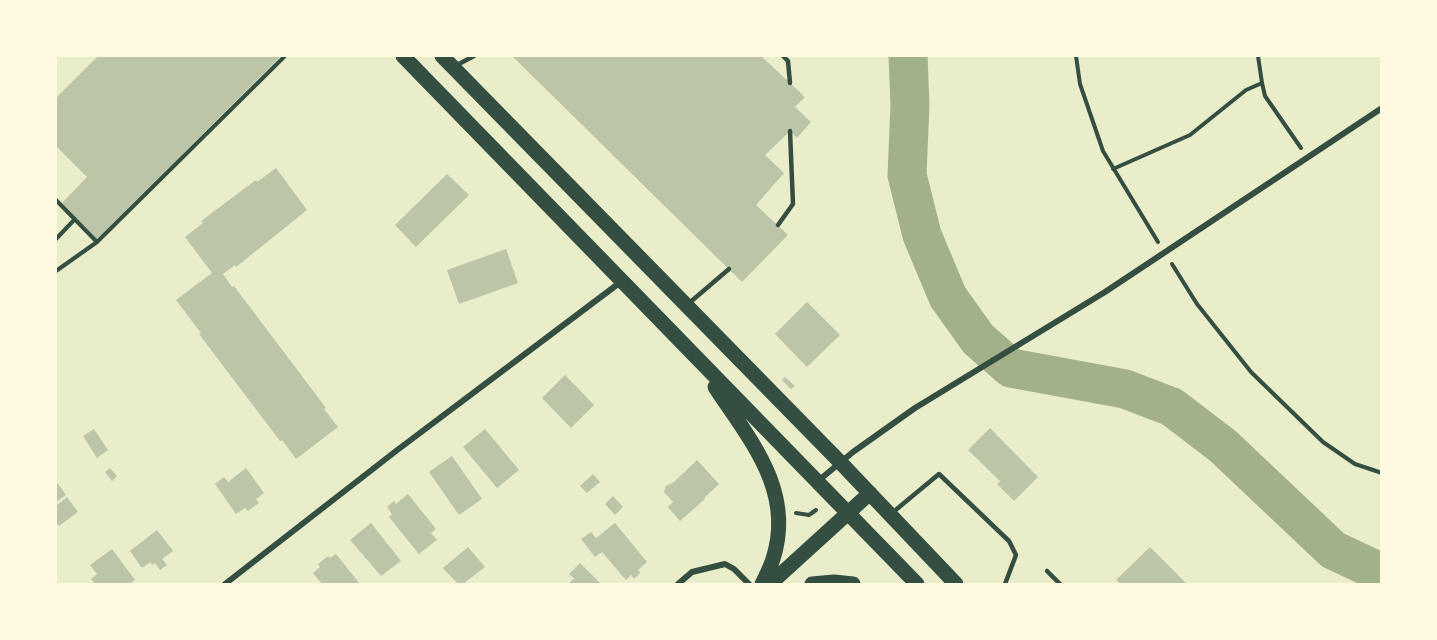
<!DOCTYPE html>
<html>
<head>
<meta charset="utf-8">
<style>
  body { margin:0 }
  #map { position:relative; width:1437px; height:640px; overflow:hidden; background:#e9edc9; font-family:"Asap Condensed",sans-serif }
  canvas { display:block }
  .frame { position:absolute; inset:0; border:57px solid #fefae0; pointer-events:none }
</style>
</head>
<body>
<div id="map">
<canvas width="1437" height="640"></canvas>
<div class="frame"></div>
</div>
<script>
const c = document.querySelector('canvas').getContext('2d');
c.lineJoin = 'round';
function stroke(path, color, width, dash) {
  c.strokeStyle = color;
  c.lineWidth = width;
  c.lineCap = dash ? 'butt' : 'round';
  c.setLineDash(dash || []);
  c.stroke(path);
}
function paint(path, color) {
  c.fillStyle = color;
  c.fill(path, 'evenodd');
}
stroke(new Path2D(`
  M908,56L910,105L907,175L922,235L948,297L978,339L1011,368L1125,389L1172,407L1223,446L1333,550L1382,573`), '#a3b18a', 39);
paint(new Path2D(`
  M98,56H281L97,239L62,203L87,177L56,146V98Z
  M512,56H761L805,97L795,107L811,122L797,138L790,131L765,155L784,173L756,205L788,235L742,282Z
  M276,168L307,210L236,267L235,265L223,274L232,287L234,286L326,408L324,409L338,427L296,459L282,440L280,441L199,334L201,333L176,300L212,273L185,237L203,223L201,221L256,180L257,182Z
  M447,174L469,195L416,247L395,225Z
  M506,249L518,283L459,304L447,270Z
  M807,302L840,335L807,367L775,334Z
  M565,375L594,405L571,428L542,398Z
  M785,377L795,386L791,389L782,380Z
  M990,428L1038,477L1014,501L997,484L1000,481L968,450Z
  M94,429L108,450L97,458L83,436Z
  M485,429L519,470L497,488L463,447Z
  M452,456L482,499L459,515L429,472Z
  M697,460L719,484L704,498L705,499L680,521L668,507L673,502L664,492L666,486L674,482Z
  M110,468L117,476L112,481L105,472Z
  M246,468L264,493L256,499L259,503L248,511L245,508L236,514L215,484L224,477L228,482Z
  M593,474L600,482L587,493L580,486Z
  M56,481L66,495L56,502Z
  M408,494L436,529L431,533L437,540L419,554L389,517L392,514L387,507L394,501L396,504Z
  M613,496L623,507L615,515L605,504Z
  M67,497L78,512L59,526L56,522V506Z
  M371,523L401,561L381,576L350,540Z
  M615,523L647,562L638,570L640,573L634,579L631,575L626,580L602,552L595,557L581,539L591,532L596,538Z
  M157,530L173,551L162,559L167,565L160,570L155,563L152,565L150,562L142,568L130,551Z
  M468,547L485,567L463,584H458L443,568Z
  M1150,547L1187,584H1121L1116,580Z
  M112,549L135,580L129,584H95L91,579L97,574L90,565Z
  M336,554L360,584H322L313,573L320,567L318,564L328,556L330,558Z
  M580,563L601,584H569L572,580L575,579L569,574Z`), '#bcc5a7');
stroke(new Path2D(`
  M1076,56L1080,84L1103,151L1158,242
  M1258,56L1262,83L1265,96L1301,148
  M1113,169L1190,135L1246,90L1262,83
  M56,200L97,242
  M56,239L75,219
  M1172,264L1197,304L1251,372L1323,442L1355,464L1382,473
  M56,271L97,242L285,56
  M796,513L809,515L816,510`), '#344e41', 4);
stroke(new Path2D(`
  M783,56L788,61L790,83
  M455,66L474,56
  M778,225L793,204L790,131
  M688,304L729,269
  M892,513L939,474L1009,541L1016,555L1005,584
  M1047,571L1060,584`), '#344e41', 4.5);
stroke(new Path2D(`
  M818,481L853,452L915,408L1105,292L1382,108
  M225,584L396,451L622,281
  M678,584L692,572L725,564L734,569L749,584`), '#344e41', 6);
stroke(new Path2D(`
  M403,56L917,584
  M442,56L840,462L956,584
  M715,387C750,440 795,491 773,559C770,568 766,576 762,584
  M770,584L870,493
  M812,584L834,582L853,584`), '#344e41', 15);
</script>
</body>
</html>
